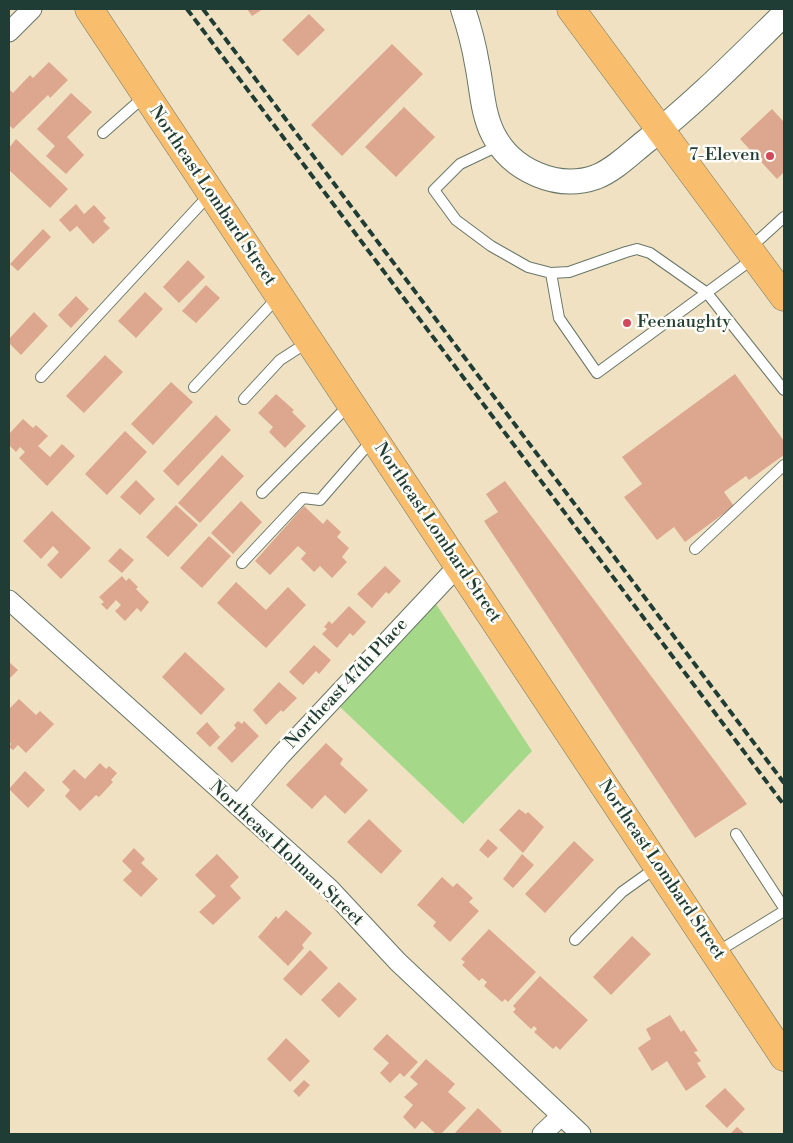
<!DOCTYPE html>
<html>
<head>
<meta charset="utf-8">
<style>
  body { margin:0 }
  #map { position:relative; width:793px; height:1143px; overflow:hidden; background:#efe1c2; font-family:"Libre Bodoni",serif }
  canvas { display:block }
  .frame { position:absolute; inset:0; border:10px solid #1f3d34; pointer-events:none }
</style>
</head>
<body>
<div id="map">
<canvas width="793" height="1143"></canvas>
<div class="frame"></div>
</div>
<script>
const c = document.querySelector('canvas').getContext('2d');
c.lineJoin = 'round';
function paint(path, color) {
  c.fillStyle = color;
  c.fill(path, 'evenodd');
}
function stroke(path, color, width, dash) {
  c.strokeStyle = color;
  c.lineWidth = width;
  c.lineCap = dash ? 'butt' : 'round';
  c.setLineDash(dash || []);
  c.stroke(path);
}
function write(font, color, halo, rows, align = 'center') {
  c.font = font + ' "Libre Bodoni",serif';
  c.lineWidth = 5;
  c.setLineDash([]);
  c.textBaseline = 'middle';
  c.strokeStyle = halo;
  c.fillStyle = color;
  for (const [text, x, y, turn = 0] of rows) {
    c.save();
    c.translate(x, y);
    c.rotate((+turn || 0) * Math.PI / 180);
    c.textAlign = isNaN(turn) ? turn : align;
    if (halo) c.strokeText(text, 0, 0);
    c.fillText(text, 0, 0);
    c.restore();
  }
}
paint(new Path2D(`
  M434,601L532,751L463,824L338,705Z`), '#a5d989');
paint(new Path2D(`
  M247,9H263L252,16Z
  M309,14L325,30L298,56L282,40Z
  M392,44L423,74L342,156L311,125Z
  M49,62L68,80L50,98L48,95L13,129L9,125V91L10,90L13,93L30,75L33,78Z
  M71,93L92,112L67,137L84,155L66,174L46,156L55,146L37,129Z
  M404,107L435,137L396,177L365,147Z
  M772,109L784,122V172L777,179L740,139Z
  M16,139L68,189L50,208L9,170V148Z
  M76,204L84,214L94,205L106,218L103,221L110,228L93,244L77,226L70,232L59,220Z
  M43,229L51,237L18,271L10,264Z
  M188,260L205,277L179,303L163,287Z
  M206,285L220,298L196,323L182,311Z
  M145,292L163,309L136,338L118,321Z
  M76,296L89,309L71,328L58,315Z
  M34,312L48,326L21,355L9,343V339Z
  M105,355L123,372L84,413L66,396Z
  M735,374L784,441V455L749,480L746,476L724,492L734,506L685,542L674,527L657,540L624,497L642,484L622,457Z
  M171,382L193,402L153,445L131,424Z
  M276,394L294,410L292,412L306,426L285,448L269,432L273,427L258,413Z
  M216,415L231,430L178,486L163,471Z
  M23,419L33,428L36,425L48,436L38,446L50,457L62,444L75,456L47,486L19,458L25,452L20,447L16,452L9,445V434Z
  M125,431L147,452L107,495L85,474Z
  M222,455L244,476L200,523L178,503Z
  M136,480L155,499L140,515L120,497Z
  M505,481L747,804L695,838L484,521L498,512L486,494Z
  M241,501L262,522L233,554L211,533Z
  M176,505L198,525L168,557L146,537Z
  M304,506L323,524L327,519L341,532L337,537L349,548L342,557L347,562L332,578L320,566L314,572L301,559L306,553L298,546L270,575L255,561Z
  M52,511L91,548L61,579L47,565L59,552L53,546L41,559L23,541Z
  M209,536L231,556L202,588L180,568Z
  M120,548L134,560L122,573L108,561Z
  M385,566L401,581L389,594L386,592L372,608L357,594Z
  M122,576L126,581L129,578L138,587L136,589L149,602L141,612L137,608L125,621L115,611L121,605L116,600L107,610L101,604L104,602L99,597Z
  M236,582L266,610L288,587L306,605L266,648L217,603Z
  M349,606L366,622L353,636L350,633L337,648L322,634L327,629L324,627L329,621L332,624Z
  M314,645L331,660L319,674L316,671L303,685L289,672Z
  M185,652L225,689L201,715L162,677Z
  M9,662L18,670L9,679Z
  M279,682L297,698L283,712L281,710L266,725L253,710Z
  M19,699L36,715L40,711L54,724L26,753L18,745L13,750L9,747L11,744L9,741V709Z
  M238,721L242,724L244,721L259,736L232,763L217,748L236,728L234,725Z
  M207,722L220,737L210,747L196,733Z
  M326,743L343,759L340,764L368,790L345,814L325,795L312,809L286,785Z
  M100,763L106,769L109,766L117,773L111,780L113,782L99,797L96,795L80,811L65,796L70,790L62,782L74,769L85,779Z
  M25,771L45,790L28,808L9,789Z
  M519,809L526,814L528,812L544,827L523,853L499,830Z
  M369,819L402,851L381,874L347,842Z
  M488,839L498,848L488,858L479,850Z
  M574,841L594,860L545,913L525,894Z
  M134,848L145,859L141,863L158,879L141,897L123,880L132,871L122,861Z
  M217,854L239,877L230,886L241,898L213,925L199,912L216,896L195,875Z
  M522,854L534,865L513,888L503,879Z
  M442,877L453,887L457,883L473,898L469,902L479,911L450,942L433,926L436,922L417,905Z
  M286,910L312,933L302,945L304,948L288,966L258,937L276,916L278,919Z
  M489,929L536,972L508,1002L505,999L502,1002L484,986L487,982L482,978L479,981L462,965L465,962L461,959Z
  M632,936L651,954L611,995L593,977Z
  M310,950L328,968L301,996L283,979Z
  M540,976L588,1020L560,1050L556,1046L553,1049L534,1032L537,1029L534,1026L531,1029L513,1012L516,1009L513,1006Z
  M339,982L357,999L339,1018L321,1000Z
  M670,1015L681,1032L684,1030L698,1051L694,1052L701,1061L697,1063L706,1077L686,1091L667,1061L652,1071L638,1048L651,1039L646,1029Z
  M387,1034L418,1062L404,1077L400,1073L390,1083L380,1073L389,1063L373,1049Z
  M286,1038L310,1061L290,1082L267,1059Z
  M426,1059L455,1084L448,1092L466,1108L441,1134H436L422,1121L415,1129L403,1117L413,1105L404,1097L418,1084L410,1077Z
  M304,1080L310,1085L299,1097L293,1091Z
  M725,1088L745,1109L727,1128L705,1106Z
  M478,1108L502,1131L499,1134H454Z
  M737,1127L745,1134H730Z`), '#dda78f');
const service = new Path2D(`
  M103,133L146,95
  M500,145L460,164L434,190L456,220L491,246L528,267L551,273L569,272L626,252L637,249L650,253L707,293L784,390
  M750,248L784,217
  M551,273L559,318L597,373L754,258
  M41,377L210,194
  M194,387L278,297
  M244,399L280,360L308,342
  M262,493L349,405
  M695,549L784,465
  M242,563L303,498L320,500L373,439
  M736,834L784,908
  M575,940L622,892L657,867
  M717,952L784,911`);
const minor = new Path2D(`
  M9,32L32,9
  M9,600L329,888L398,962L581,1134
  M238,805L281,755L458,566
  M542,1134L561,1116`);
const tertiary = new Path2D(`
  M463,9C469,27 474,45 477,64C482,87 482,112 493,134C511,170 557,191 596,177C614,170 630,154 645,142C695,103 739,58 784,14`);
const primary = new Path2D(`
  M89,9L784,1057
  M571,9L784,297`);
stroke(service, '#687666', 12);
stroke(minor, '#687666', 21);
stroke(tertiary, '#687666', 26);
stroke(primary, '#687666', 29);
stroke(service, '#fff', 10);
stroke(minor, '#fff', 19);
stroke(tertiary, '#fff', 24);
stroke(primary, '#f9be6d', 28);
stroke(new Path2D(`
  M187,9L784,805
  M203,9L784,783`), '#1f3d34', 4, [8, 4]);
for (const [x, y, r, color] of [
  [770,156,5,"#d1495b"],
  [627,323,5,"#d1495b"]
]) {
  const dot = new Path2D();
  dot.arc(x, y, r, 0, 2 * Math.PI);
  c.fillStyle = color;
  c.fill(dot);
  stroke(dot, '#fdfcf7', 2);
}
write('18px', '#1f3d34', '#fdfcf7', [
  ["7-Eleven",760,156],
  ["Feenaughty",637,323,"left"]
], 'right');
write('18px', '#1f3d34', '#fdfcf7', [
  ["Northeast Lombard Street",212,196,56],
  ["Northeast Lombard Street",437,533,56],
  ["Northeast 47th Place",347,684,-47],
  ["Northeast Holman Street",286,854,43],
  ["Northeast Lombard Street",661,870,56]
]);
</script>
</body>
</html>
